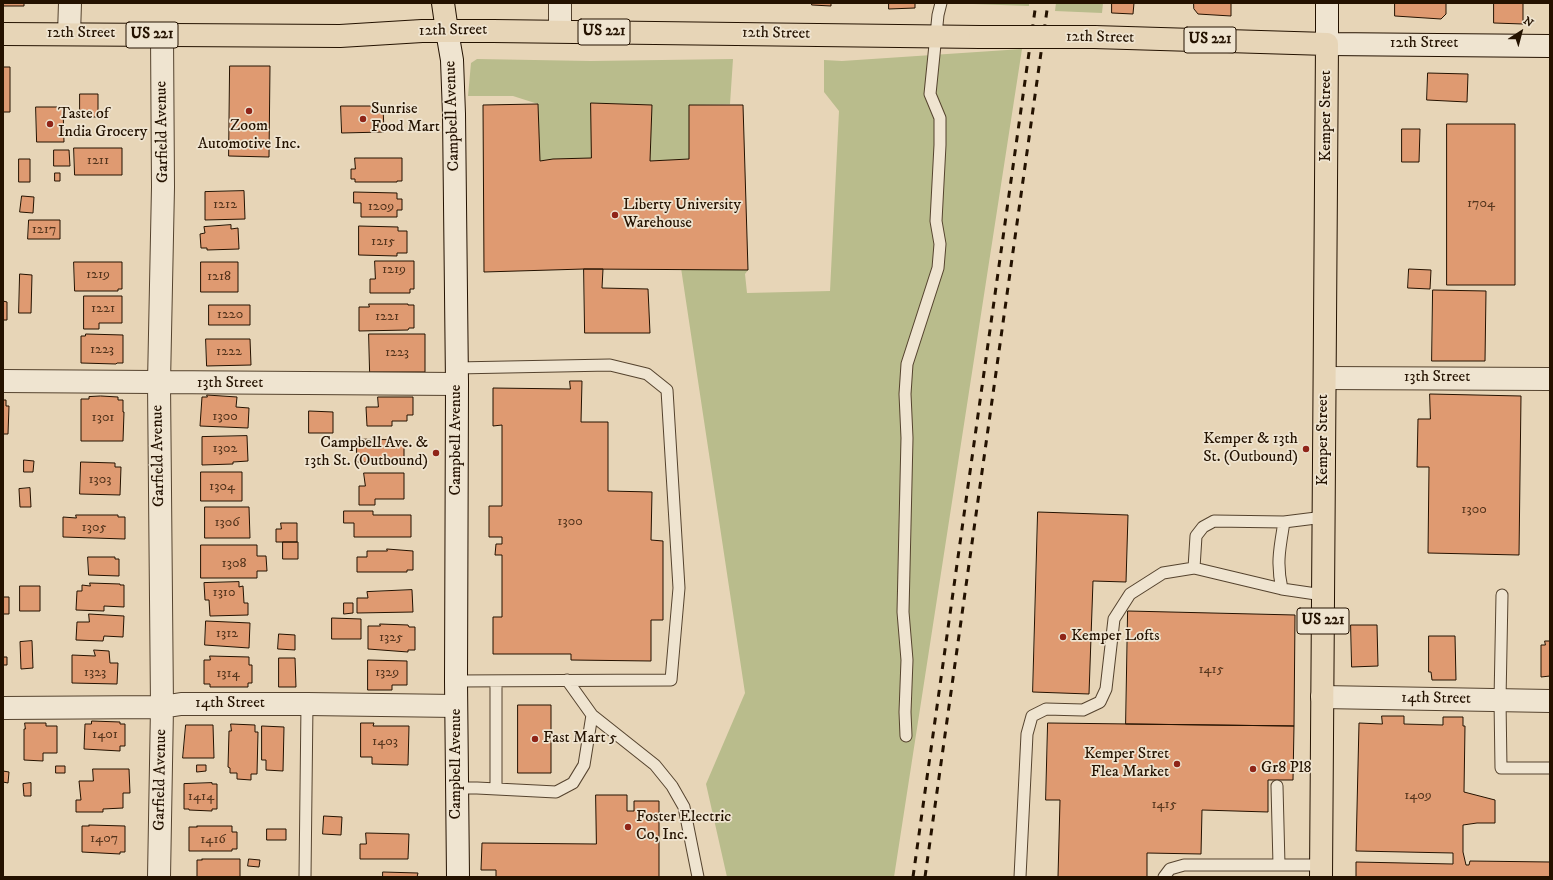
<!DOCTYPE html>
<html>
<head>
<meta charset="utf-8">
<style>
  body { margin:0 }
  #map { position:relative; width:1553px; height:880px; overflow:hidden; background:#e7d5b7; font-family:"IM FELL DW Pica",serif }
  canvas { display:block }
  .frame { position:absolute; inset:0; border:4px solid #241200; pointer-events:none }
  .north { position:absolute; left:1501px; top:12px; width:40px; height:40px; -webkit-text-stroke:3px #efe4d0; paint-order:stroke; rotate:36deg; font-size:11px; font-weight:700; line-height:16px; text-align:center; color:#241200 }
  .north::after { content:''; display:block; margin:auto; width:14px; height:18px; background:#241200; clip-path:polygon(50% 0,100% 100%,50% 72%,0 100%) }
</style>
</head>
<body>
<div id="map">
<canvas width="1553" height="880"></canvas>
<div class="frame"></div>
<div class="north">N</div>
</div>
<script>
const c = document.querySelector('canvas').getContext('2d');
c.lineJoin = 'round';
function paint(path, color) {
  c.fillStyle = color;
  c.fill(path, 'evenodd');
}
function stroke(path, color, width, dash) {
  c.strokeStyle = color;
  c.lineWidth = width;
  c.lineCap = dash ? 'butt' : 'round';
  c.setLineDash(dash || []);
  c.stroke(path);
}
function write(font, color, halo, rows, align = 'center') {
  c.font = font + ' "IM FELL DW Pica",serif';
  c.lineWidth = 3.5;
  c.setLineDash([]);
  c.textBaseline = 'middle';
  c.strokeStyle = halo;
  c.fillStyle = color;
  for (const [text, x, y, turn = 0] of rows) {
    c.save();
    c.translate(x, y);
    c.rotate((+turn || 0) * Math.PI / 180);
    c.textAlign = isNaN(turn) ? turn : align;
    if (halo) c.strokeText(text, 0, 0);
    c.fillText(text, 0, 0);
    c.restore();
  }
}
paint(new Path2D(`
  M973,3H1029V6L973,4Z
  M1056,3H1103L1102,13L1055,11Z
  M1022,49L894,877H727L706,784L745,693L681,268L748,270L745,274L747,293L830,291L839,111L824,92V60L842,61Z
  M477,59L591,61L733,59L730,104L689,105V159L650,161L652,105L591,103V158L553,159L540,161L538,104L513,96H468L471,63Z`), '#b9bc8c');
const building = new Path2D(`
  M3,3H24V6H3Z
  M812,3H831V6L812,5Z
  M889,3H915V8L889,9Z
  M1112,3H1134L1133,14L1112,13Z
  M1194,3H1231V16L1198,14L1194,9Z
  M1395,3H1446V14L1441,19L1395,16Z
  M1494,3H1523V24L1494,23Z
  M230,66H270L269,157L229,156Z
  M3,67H10V112H3Z
  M1428,73L1468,74L1467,102L1427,100Z
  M80,94H98V117H80Z
  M591,103L652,105L650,161L689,159V105H743L748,270L584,269L484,272L483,105L538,104L540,161L553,159L591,158Z
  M341,106H383L384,132L342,133Z
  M36,107H63L64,142H37Z
  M1447,124H1515V285H1447Z
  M1402,129H1420L1419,162H1402Z
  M74,148H122V175H75Z
  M54,150H69L70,166H54Z
  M355,158H402V181H397V182H355V179H351V169H355Z
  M19,159H30V182H19Z
  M55,173H60V181H55Z
  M244,191L245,219L205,220V192Z
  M354,192L397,193V199H402V210H397V217H361V203H354Z
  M22,196L34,197L33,213L20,212Z
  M29,220H60V239H28Z
  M231,225V229L238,228L239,249L207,250V248H201L200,234L205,233L204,227Z
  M359,226L398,227V231H407V253H397V256L359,255Z
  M375,261H414V289H410V293H370V279H375Z
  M74,262H122V289H118V291H75Z
  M201,262H238V292H201Z
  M584,269H603L602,288L648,289L650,333H585Z
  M1409,269L1431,270L1430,289L1408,288Z
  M20,274L32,275L31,313H19Z
  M1433,290L1486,291L1485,361H1432Z
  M84,296H122V323H99V329H84Z
  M3,301L7,302V320H3Z
  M369,304H408V305H414V328H409L408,330L359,331V307H369Z
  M209,305H250V325H209Z
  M86,334L123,335V363H117L116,364L81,363V336H85Z
  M369,334H425V372H370Z
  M206,339H250L251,365L207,366Z
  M570,381H582L581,422H608V491L652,492L651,540L663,541V620H651V661L571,660V654H493V617H502V555H495L496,544H502V537H489V506H502V425L493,426V388L570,389Z
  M1430,394L1521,396L1519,555L1428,553L1429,467H1417L1418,419H1430Z
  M207,395L237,397L236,407L249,408L248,428L200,426L202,397H207Z
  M101,396L118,397V400H123V412H124L123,441H81V399H89V397Z
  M378,397H413V415H407V421H392V426H367L366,407H378Z
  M3,400H6V406H9L8,434H3Z
  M309,411L333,412V433H309Z
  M247,436L248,461L233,462V464L202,465V437Z
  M357,439L404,440V462H357Z
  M24,460L34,461L33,472H24Z
  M81,462L115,463V467H121L120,495L80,494Z
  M201,472H242V501H201Z
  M364,473H404V499H375V505H359V486H365Z
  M30,488L31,507H20L19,489Z
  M205,507H249L250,538H205Z
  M344,511H373V515H411V537H354V523H344Z
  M1038,512L1128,515L1126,582L1093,581L1089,694L1033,692Z
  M76,515H118V517H125V539L63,537V517L76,518Z
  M281,523H297V542H276V529H281Z
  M283,542H298V559H283Z
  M201,545H257V556H266L267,571H257V578H201Z
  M387,549L413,551V570H407V572H357V557H367V551H387Z
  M88,557H115V559H119V576L89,575Z
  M239,582V587L243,586L244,603H248V615L210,616L209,600H205L204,583Z
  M90,583L120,584V585H124V607L104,606V611L76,610L77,591H82V585L90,586Z
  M20,586H40V611H20Z
  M412,590L413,612L357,613V598H368L367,592Z
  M3,597H9V614H3Z
  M344,603H353V613L344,614Z
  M1128,611L1295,615L1294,726L1126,724Z
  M89,614L124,616L123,637L104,636L103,641L76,640L77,622H89Z
  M332,618L361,619V639H332Z
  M206,621L250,623L249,648L205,645Z
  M380,624L408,625L409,627H415V650H408V652L368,649V626H380Z
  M1351,625H1377L1378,666L1352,667Z
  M279,634L295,635V650L278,649Z
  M1429,636H1455L1456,680H1432L1431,672H1429Z
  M32,641L33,668L21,669L20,642Z
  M1545,641H1550V676L1541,677V645H1545Z
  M94,650L109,651L110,663H118L117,684L72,683V655L95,656Z
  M210,656L249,657V665H252V683H248V687H210V684H204V660H210Z
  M3,657H7V665H3Z
  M279,658H295L296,687H279Z
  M368,660L407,661V685H392V690H368Z
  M518,705H551V773H518Z
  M1382,716H1404V724L1443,725V717H1463V726H1465L1464,792L1495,800V823H1477L1463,825V852L1466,865H1469L1470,861L1550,862V877H1356V862L1453,864V853L1356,851L1359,723L1382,724Z
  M92,721L120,722V724H125V746H120V751L84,749L85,724H91Z
  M25,723H46V726H57V753H43V761L24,760V729H25Z
  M361,723H374L373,726H409L408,765L372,764V757H361Z
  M1048,723L1294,726L1293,780H1268V812L1202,810L1201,854L1147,853V877H1058L1060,800H1046Z
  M231,724L255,725V732H258L257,774H251V780L237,779V773H230V768L228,767L229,731H231Z
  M186,725H213L214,758H183Z
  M262,726L284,727L283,771L266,770V760H262Z
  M197,765H206V771L197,772Z
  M56,766H65V773H56Z
  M93,769H129L130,793H123V808L103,809V812H76V800H81L79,781H93Z
  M3,771L9,772L8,783L3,782Z
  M31,783V796H24L23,784Z
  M212,783V784H217V809H212V811L189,810V809H184V784Z
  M596,795H627V811H634V801H659V877H496V870H481L482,843L596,844Z
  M324,816L342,817L341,835L323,834Z
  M89,825L125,826V852H120V854L82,852V826H89Z
  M197,826H232V832H237V849H232V851H189V827H197Z
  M267,829H286V840H267Z
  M366,833L409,834L408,859H360V844H366Z
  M202,859H240V877H197V860H202Z
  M249,859L260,860L259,867L248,866Z
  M383,872L418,873L417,877H383Z`);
paint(building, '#df9a71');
stroke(building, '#241200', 1);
const lane = new Path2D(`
  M1282,589L1194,568L1196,536L1203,527L1214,521L1284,522
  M1323,595L1282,589C1276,563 1280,547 1284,522L1324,517
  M1502,595L1500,700L1501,768H1550
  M567,680L592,715L655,765L672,786L684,807L698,877
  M456,681L671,680L679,588L667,390L647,374L610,365L456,368
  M906,736L905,712L907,660L903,612L907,438L905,394L907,364L938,268L940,244L936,221L940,145V118L930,94L938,15L941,3
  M1277,786L1279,865
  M457,788H477L556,792L573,783L584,765L592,715
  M496,789V681
  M305,877L307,704
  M1020,877L1027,734L1032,716L1046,709L1083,710L1100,702L1106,689L1114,619L1130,594L1163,573L1194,568
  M1164,877L1170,869L1184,865H1321`);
const street = new Path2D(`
  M560,3V31
  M69,34L70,3
  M1325,378L1550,379
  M3,381L457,384
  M1322,697L1550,701
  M3,708L162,707L181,704H307L456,706
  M159,877L162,707L159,383L163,187L162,35`);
const secondary = new Path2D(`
  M1327,3V44L1550,46
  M447,31L452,60L454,114L457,384L456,681L458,877`);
const primary = new Path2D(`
  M443,3L447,31
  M3,34L340,36L422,31H493L980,37
  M1094,37L1327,44L1321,877`);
stroke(lane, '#55432e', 13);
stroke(street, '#55432e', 24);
stroke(secondary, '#241200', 24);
stroke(primary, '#241200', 24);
stroke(lane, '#efe4d0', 11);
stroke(street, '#efe4d0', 22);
stroke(secondary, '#efe4d0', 22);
stroke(primary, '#e7d5b7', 22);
stroke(new Path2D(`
  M913,877L1036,3
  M925,877L1048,3`), '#241200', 3, [7, 7]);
const primaryBridge = new Path2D(`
  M980,37H1094`);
stroke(primaryBridge, '#241200', 24, []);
stroke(primaryBridge, '#e7d5b7', 22);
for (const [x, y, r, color] of [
  [249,111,4,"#8f2418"],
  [363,119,4,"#8f2418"],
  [50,124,4,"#8f2418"],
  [615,215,4,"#8f2418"],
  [1306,449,4,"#8f2418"],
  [436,453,4,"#8f2418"],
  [1063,637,4,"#8f2418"],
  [535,739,4,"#8f2418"],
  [1177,764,4,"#8f2418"],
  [1253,769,4,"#8f2418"],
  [628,827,4,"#8f2418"]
]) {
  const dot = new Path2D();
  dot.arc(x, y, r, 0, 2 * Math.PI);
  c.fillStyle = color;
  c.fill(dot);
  stroke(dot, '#efe4d0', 1.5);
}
write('14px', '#53341c', null, [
  ["1211",98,161],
  ["1704",1481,204],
  ["1212",225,205],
  ["1209",381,207],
  ["1217",44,230],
  ["1215",383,242],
  ["1219",394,270],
  ["1219",98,275],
  ["1218",219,277],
  ["1221",103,309],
  ["1220",230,315],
  ["1221",387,317],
  ["1223",102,350],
  ["1222",229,352],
  ["1223",397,353],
  ["1300",225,417],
  ["1301",103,418],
  ["1302",225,449],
  ["1303",100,480],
  ["1304",222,487],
  ["1300",1474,510],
  ["1300",570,522],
  ["1306",227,523],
  ["1305",94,528],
  ["1308",234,564],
  ["1310",224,593],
  ["1312",227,634],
  ["1325",391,638],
  ["1415",1211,670],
  ["1323",95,673],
  ["1329",387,673],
  ["1314",228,674],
  ["1401",105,735],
  ["1403",385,742],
  ["1409",1418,796],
  ["1414",201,797],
  ["1415",1164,805],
  ["1407",104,839],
  ["1416",213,840]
]);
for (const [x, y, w] of [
  [604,32,52],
  [152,35,52],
  [1210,40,52],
  [1323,621,52]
]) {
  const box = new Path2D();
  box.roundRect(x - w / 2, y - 13, w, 26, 3);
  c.fillStyle = '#efe4d0';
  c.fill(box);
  stroke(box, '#241200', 1);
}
write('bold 15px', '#241200', null, [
  ["US 221",604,32],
  ["US 221",152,35],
  ["US 221",1210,40],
  ["US 221",1323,621]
]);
write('16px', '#241200', '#efe4d0', [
  ["12th Street",453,31,-1],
  ["12th Street",81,34],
  ["12th Street",776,34,1],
  ["12th Street",1100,38,1],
  ["12th Street",1424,44],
  ["Campbell Avenue",453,116,-92],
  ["Kemper Street",1327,116,-90],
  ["Garfield Avenue",163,132,-91],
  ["13th Street",1437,378],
  ["13th Street",230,384],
  ["Campbell Avenue",457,440,-90],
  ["Kemper Street",1324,440,-90],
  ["Garfield Avenue",159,456,-91],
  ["14th Street",1436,699,1],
  ["14th Street",230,704],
  ["Campbell Avenue",457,764,-90],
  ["Garfield Avenue",161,780,-89]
]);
write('16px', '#241200', '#efe4d0', [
  ["Sunrise",371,110],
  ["Food Mart",371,128],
  ["Taste of",58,115],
  ["India Grocery",58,133],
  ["Zoom",249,127,"center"],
  ["Automotive Inc.",249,145,"center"],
  ["Liberty University",623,206],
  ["Warehouse",623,224],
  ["Kemper & 13th",1298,440,"right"],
  ["St. (Outbound)",1298,458,"right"],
  ["Campbell Ave. &",428,444,"right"],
  ["13th St. (Outbound)",428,462,"right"],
  ["Kemper Lofts",1071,637],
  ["Fast Mart 5",543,739],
  ["Kemper Stret",1169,755,"right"],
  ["Flea Market",1169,773,"right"],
  ["Gr8 Pl8",1261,769],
  ["Foster Electric",636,818],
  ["Co, Inc.",636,836]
], 'left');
</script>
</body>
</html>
